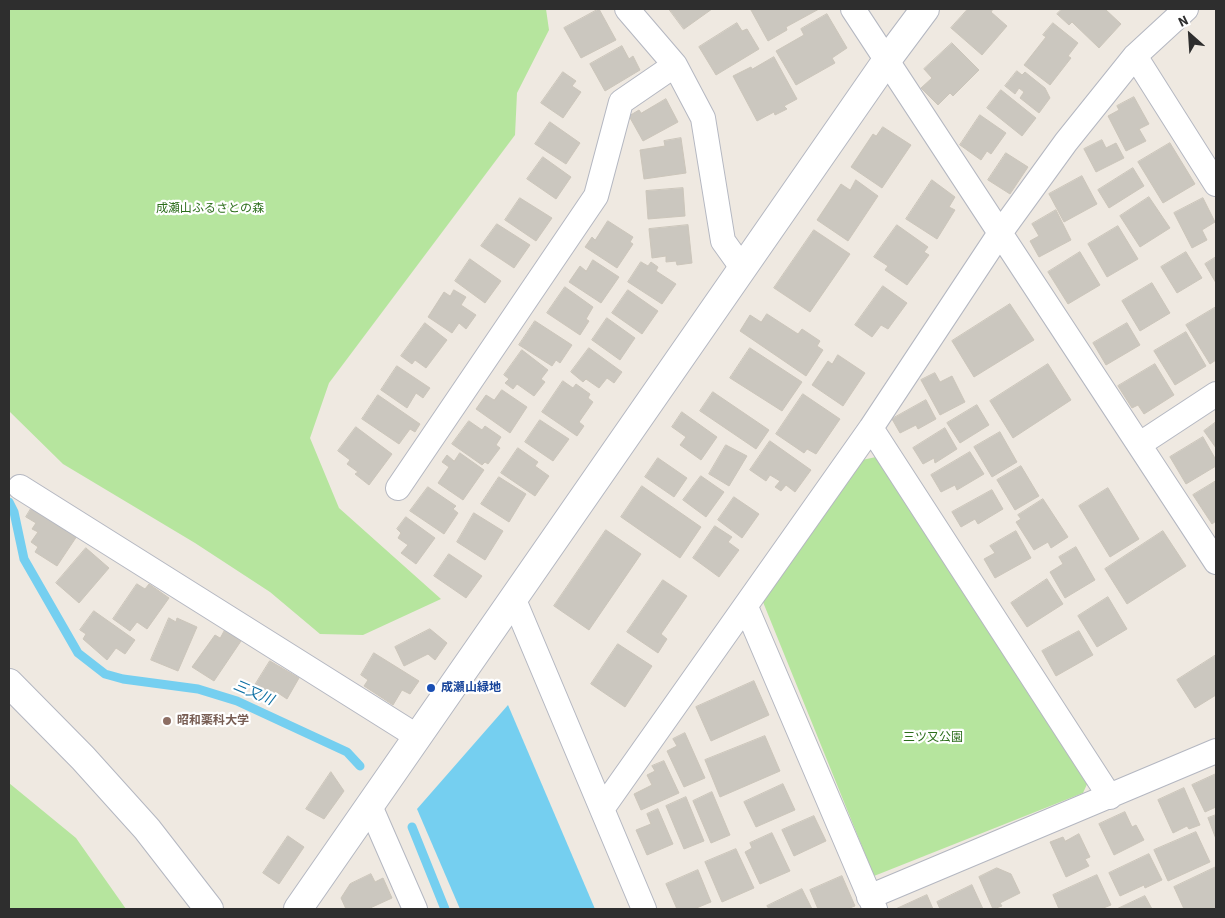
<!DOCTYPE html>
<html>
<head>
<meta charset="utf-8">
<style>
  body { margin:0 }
  #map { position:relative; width:1225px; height:918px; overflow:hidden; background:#efe9e1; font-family:"Source Sans 3",sans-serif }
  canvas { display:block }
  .frame { position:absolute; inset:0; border:10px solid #2e2e2e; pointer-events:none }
  .north { position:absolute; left:1165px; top:10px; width:50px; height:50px; -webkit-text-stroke:4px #fff; paint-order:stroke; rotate:334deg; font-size:14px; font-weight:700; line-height:20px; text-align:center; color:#2e2e2e }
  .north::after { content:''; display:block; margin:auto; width:18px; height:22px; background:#2e2e2e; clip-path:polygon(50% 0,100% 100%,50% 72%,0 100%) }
</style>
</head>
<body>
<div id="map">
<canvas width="1225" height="918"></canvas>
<div class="frame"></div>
<div class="north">N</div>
</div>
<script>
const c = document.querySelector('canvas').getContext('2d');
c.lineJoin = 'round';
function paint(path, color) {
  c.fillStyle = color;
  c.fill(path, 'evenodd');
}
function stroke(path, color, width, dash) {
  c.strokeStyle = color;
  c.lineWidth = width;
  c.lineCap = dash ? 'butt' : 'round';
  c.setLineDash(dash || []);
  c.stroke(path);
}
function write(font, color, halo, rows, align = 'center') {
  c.font = font + ' "Source Sans 3","Noto Sans JP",sans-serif';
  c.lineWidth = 4.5;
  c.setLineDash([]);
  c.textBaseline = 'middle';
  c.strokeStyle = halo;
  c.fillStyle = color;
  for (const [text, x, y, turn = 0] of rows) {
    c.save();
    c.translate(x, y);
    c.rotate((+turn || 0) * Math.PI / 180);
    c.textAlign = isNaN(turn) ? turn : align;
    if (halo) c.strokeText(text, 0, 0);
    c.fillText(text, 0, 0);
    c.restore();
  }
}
paint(new Path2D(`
  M9,9H546L549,30L517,93L515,135L329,383L310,438L339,508L441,599L363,635L320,634L270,592L195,543L63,464L9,411Z
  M876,457L1088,782L1083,793L874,876L763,602L862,460Z
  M9,783L76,838L126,909H9Z`), '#b6e59e');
paint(new Path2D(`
  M508,705L595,909H460L417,809Z`), '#75cff0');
stroke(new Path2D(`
  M9,502L14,512L24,559L78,653L105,674L123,679L198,689L237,701L347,752L360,766
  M412,827L445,909`), '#75cff0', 9);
const building = new Path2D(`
  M599,9L616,40L581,58L564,28Z
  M669,9H712L684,29Z
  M752,9H819L786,27L787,30L768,41L751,10Z
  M968,9H993L991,12L1007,26L982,55L951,28Z
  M1062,9H1105L1121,24L1099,48L1072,22L1069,25L1057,14Z
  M827,14L847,48L832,58L835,63L796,85L776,51L804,35L801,29Z
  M737,23L742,31L747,29L759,49L716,75L699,47Z
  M1053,23L1078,43L1068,56L1071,58L1050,85L1024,65L1046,37L1043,35Z
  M952,43L979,70L953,96L950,93L938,105L921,88L932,78L924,69Z
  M622,46L629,59L633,56L640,70L605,91L590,64Z
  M774,57L797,99L784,106L787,109L775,115L774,112L757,121L733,76L751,67L752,69Z
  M1017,71L1022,75L1025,72L1045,88L1050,98L1039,113L1020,98L1024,92L1019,88L1015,94L1005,86Z
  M563,72L576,81L572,86L581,92L563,118L541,103Z
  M1001,90L1036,118L1022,136L987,108Z
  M1134,97L1149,124L1139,129L1146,141L1126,151L1108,116L1119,110L1117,106Z
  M666,99L678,122L643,141L629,116L639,110L641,113Z
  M980,115L1006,133L991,154L987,151L981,160L960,145Z
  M550,122L580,143L566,164L535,144Z
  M883,127L911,145L882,188L851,167L873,134L876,136Z
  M681,138L686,173L644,179L640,150L665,146L664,141Z
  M1102,140L1106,148L1116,143L1124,158L1096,172L1084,149Z
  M1170,143L1195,184L1163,203L1138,162Z
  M1006,153L1028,167L1010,194L988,180Z
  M543,157L571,177L556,199L527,179Z
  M1133,168L1144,186L1109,208L1098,190Z
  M1082,176L1097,204L1064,222L1049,194Z
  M856,180L878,196L848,241L817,220L841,184L850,190Z
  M932,180L955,197L949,207L955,210L937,239L906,219Z
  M683,188L685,216L648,219L646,191Z
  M1149,197L1170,228L1140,247L1120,216Z
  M520,198L552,218L536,241L505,220Z
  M1203,198L1215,222L1202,230L1207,240L1192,248L1174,213Z
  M1056,210L1071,240L1039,257L1030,241L1039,236L1032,224Z
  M608,221L633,237L630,242L633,244L617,268L585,247L592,237L595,240Z
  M497,224L530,245L514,268L481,246Z
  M688,225L692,263L677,265L676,261L666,262V256L652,258L649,229Z
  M897,225L928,247L924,252L929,255L907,285L885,270L888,266L874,257Z
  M1118,226L1138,259L1107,277L1088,244Z
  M814,230L850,254L810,312L774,288Z
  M1080,252L1100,285L1068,304L1048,272Z
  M1186,252L1202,278L1177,293L1161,267Z
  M1216,257V283L1205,264Z
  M470,259L501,281L485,303L455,281Z
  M593,260L619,277L601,303L569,282L580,266L586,271Z
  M641,262L648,266L651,262L658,267L656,271L676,284L662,304L628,282Z
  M1152,283L1170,313L1140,331L1122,301Z
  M883,286L907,303L888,329L881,325L872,337L855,325Z
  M565,287L593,307L586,319L589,321L580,335L547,313Z
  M454,290L466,297L461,305L476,315L466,329L459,323L452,333L428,317L444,292L450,296Z
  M628,290L658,311L642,334L612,313Z
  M1010,304L1034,340L974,377L952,341Z
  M1216,307V360L1210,364L1186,325Z
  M767,314L798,334L802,329L820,341L817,346L823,350L806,376L740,331L750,315L761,322Z
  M607,318L635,338L620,360L592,340Z
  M535,321L572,345L560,363L556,360L552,366L519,345Z
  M425,323L447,340L426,368L415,360L412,364L401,356Z
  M1127,323L1140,345L1106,365L1093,343Z
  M1186,332L1206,366L1175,385L1154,351Z
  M589,348L622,372L614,383L607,378L599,388L586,379L583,382L571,372Z
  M750,348L802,382L782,411L730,378Z
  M522,350L548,370L541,379L545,382L534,396L517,384L513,389L505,383L509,379L504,375Z
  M838,355L865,373L843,406L812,385L828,361L832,364Z
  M1048,364L1071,400L1013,438L990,401Z
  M1155,364L1174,395L1144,414L1138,405L1132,408L1118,386Z
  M397,366L430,388L423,398L416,393L407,408L381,390Z
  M935,373L940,382L952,376L965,402L940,415L921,380Z
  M563,381L573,388L576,384L590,394L588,398L593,402L579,422L584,426L577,436L542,412Z
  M502,390L527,407L510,433L476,409L486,395L494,400Z
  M713,392L769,430L756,449L700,411Z
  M803,394L840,419L816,454L807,449L804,453L776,434Z
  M378,395L420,424L415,432L410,429L399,444L362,419Z
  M926,400L936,419L918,429L916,425L900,433L892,419Z
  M977,405L989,425L960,443L947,423Z
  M682,412L717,437L701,460L680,445L686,437L672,427Z
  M540,420L569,439L553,461L525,442Z
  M469,421L482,430L485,426L501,437L496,445L500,448L488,464L485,462L482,465L452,444Z
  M1216,422V448L1204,431Z
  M356,427L392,454L369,485L355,474L358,472L347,464L350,460L338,451Z
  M945,428L957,449L935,463L934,458L923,464L913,448Z
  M1000,432L1017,462L992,477L974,447Z
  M1203,437L1216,460V466L1186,484L1170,457Z
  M770,441L811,470L795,492L786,485L781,491L775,487L780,481L770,475L766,481L750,470Z
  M726,445L747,456L729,486L709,474Z
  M518,448L538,462L535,466L549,476L535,496L501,473Z
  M970,452L984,474L957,490L955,485L941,492L931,475Z
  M460,453L484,470L463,500L438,483L449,467L442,462L447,455L454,461Z
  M658,458L687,478L674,497L645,477Z
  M1021,466L1039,496L1015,510L997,480Z
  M701,476L724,492L706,517L683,500Z
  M499,477L526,494L509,522L481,504Z
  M1216,481V521L1212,524L1193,495Z
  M642,486L701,527L680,558L621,517Z
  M428,487L456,506L453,509L458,513L444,534L410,511Z
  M1108,488L1139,539L1110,557L1079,506Z
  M992,490L1003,509L978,524L975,519L961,527L952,512Z
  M734,497L759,514L742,538L718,520Z
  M1043,499L1068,537L1051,548L1048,542L1034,550L1016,522L1021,519L1018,515Z
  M32,507L77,536L57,566L35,552L38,547L31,542L38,532L32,529L36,523L26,517Z
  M474,513L503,531L485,560L457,542Z
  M406,517L435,538L416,564L401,553L408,545L398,538L401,533L397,529Z
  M715,526L732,537L728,542L739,550L719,577L693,558Z
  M606,530L641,554L589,630L554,606Z
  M1016,531L1031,558L995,578L984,559L995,553L990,546Z
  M1163,531L1186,566L1127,604L1105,569Z
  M1076,547L1095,580L1065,598L1050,572L1063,564L1059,557Z
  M86,548L109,568L79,603L56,583Z
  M449,554L482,576L466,598L434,576Z
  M1047,579L1063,604L1027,627L1011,603Z
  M663,580L687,596L661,634L667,639L658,653L627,632Z
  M137,584L145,589L149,584L169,598L147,629L137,622L130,631L113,619Z
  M1108,597L1127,629L1097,647L1078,616Z
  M94,611L135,640L125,654L116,648L107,660L83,639L86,634L80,630Z
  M169,618L176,622L177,618L197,627L178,671L151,660Z
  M430,629L447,643L435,660L428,654L404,666L395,647Z
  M225,630L241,641L214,681L192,667L215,635L220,638Z
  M1079,631L1093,655L1056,676L1042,651Z
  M618,644L652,666L625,707L591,684Z
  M374,653L419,681L410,694L402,690L393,705L364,686L368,680L361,675Z
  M1216,655V695L1195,708L1177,680Z
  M270,661L299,678L287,699L275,691L270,701L252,690Z
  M754,681L769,715L711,741L696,707Z
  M685,733L705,778L684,787L667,751L677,746L673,739Z
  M765,736L780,771L720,797L705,760Z
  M664,761L679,793L641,810L634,794L652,785L647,775L655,771L652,766Z
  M331,772L344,791L324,819L306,809Z
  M1216,774V807L1205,812L1192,785Z
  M783,784L795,810L756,827L744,802Z
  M1184,788L1200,825L1189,829L1187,826L1173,833L1158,800Z
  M712,792L730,835L711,843L693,801Z
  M686,797L704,841L684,849L666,806Z
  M658,809L673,844L647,855L636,830L651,824L647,814Z
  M1125,812L1132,827L1136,825L1144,840L1114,855L1099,824Z
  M1216,815V839L1208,818Z
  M814,816L826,841L794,856L782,830Z
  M1196,832L1210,862L1168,881L1154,850Z
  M772,833L790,871L760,884L745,852L752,848L750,843Z
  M1079,834L1090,857L1085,859L1089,866L1066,877L1050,842L1063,837L1065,841Z
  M288,836L304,847L279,884L263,873Z
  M736,849L754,888L722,902L705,862Z
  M1149,854L1162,880L1145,888L1144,885L1120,896L1109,873Z
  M1216,867V908L1184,909L1174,887Z
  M997,868L1011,874L1020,893L1000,903L1002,906L993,909L979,877Z
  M698,870L711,902L694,909H677L666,884Z
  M371,874L375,882L383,878L392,898L368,909H346L341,898L350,884Z
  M1097,875L1111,905L1101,909H1059L1053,895Z
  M842,876L855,906L847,909H818L810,890Z
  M972,885L983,909H940L937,902Z
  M802,889L812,909H769L767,906Z
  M927,895L933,909H896Z
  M1145,896L1152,909H1117Z`);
paint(building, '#cbc7bf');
stroke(building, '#cbc5ba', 1);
const street = new Path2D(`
  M627,9L675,65L703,118L723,241L743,269
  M853,9L1216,562
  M1135,56L1216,184
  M871,428L1110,797
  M1140,444L1216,394
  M20,487L418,737
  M398,488L596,196L621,102L675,65
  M514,600L644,909
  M746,607L875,909
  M370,806L415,909
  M602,809L871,428L1000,233L1066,142L1135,56L1186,9
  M869,897L1216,751`);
const secondary = new Path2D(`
  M9,683L83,758L147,829L209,909
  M298,909L887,60L925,9`);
stroke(street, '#b4b7c1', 26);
stroke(secondary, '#b4b7c1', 30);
stroke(street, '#fff', 24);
stroke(secondary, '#fff', 28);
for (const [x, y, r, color] of [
  [431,688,5,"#1a4fb4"],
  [167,721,5,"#8d6e63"]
]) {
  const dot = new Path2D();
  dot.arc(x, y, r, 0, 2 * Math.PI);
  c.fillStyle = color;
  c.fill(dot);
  stroke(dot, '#fff', 2);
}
write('12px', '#2c6e1b', '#fff', [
  ["成瀬山ふるさとの森",210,209],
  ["三ツ又公園",933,738]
]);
write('bold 12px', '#164399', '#fff', [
  ["成瀬山緑地",441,688]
], 'left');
write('bold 12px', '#785e54', '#fff', [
  ["昭和薬科大学",177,721]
], 'left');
write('italic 14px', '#0d6fa3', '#fff', [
  ["三又川",253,694,23]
]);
</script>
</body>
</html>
